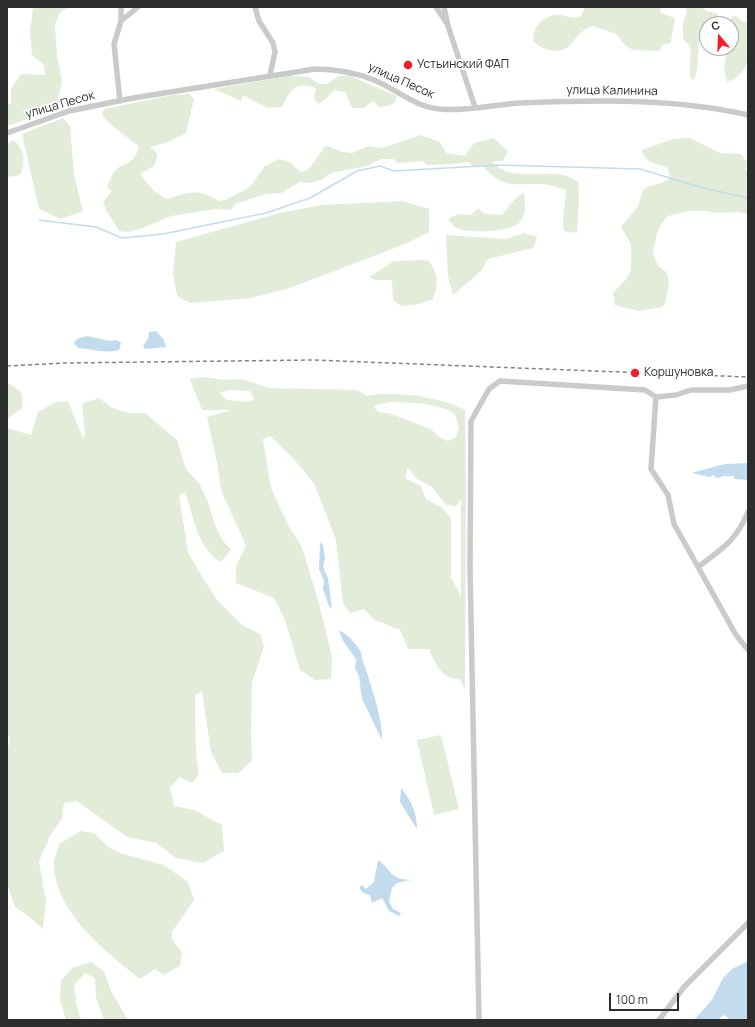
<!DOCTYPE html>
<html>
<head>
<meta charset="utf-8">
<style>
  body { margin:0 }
  #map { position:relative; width:755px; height:1027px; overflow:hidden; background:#fff; font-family:Manrope,sans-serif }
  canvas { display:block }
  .frame { position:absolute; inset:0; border:8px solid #2d2d2d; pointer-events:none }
  .north { position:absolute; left:699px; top:16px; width:40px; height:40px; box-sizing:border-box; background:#fff; border:1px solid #ababab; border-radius:50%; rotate:341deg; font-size:11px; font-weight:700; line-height:16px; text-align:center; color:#2d2d2d }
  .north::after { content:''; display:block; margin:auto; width:14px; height:18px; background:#f51d29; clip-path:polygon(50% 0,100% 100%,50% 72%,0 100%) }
  .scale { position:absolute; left:609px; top:993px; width:70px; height:18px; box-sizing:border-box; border:2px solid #2d2d2d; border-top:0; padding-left:5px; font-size:12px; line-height:14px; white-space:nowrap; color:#2d2d2d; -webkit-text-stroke:3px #fff; paint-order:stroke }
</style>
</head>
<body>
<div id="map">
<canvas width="755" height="1027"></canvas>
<div class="frame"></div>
<div class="north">С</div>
<div class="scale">100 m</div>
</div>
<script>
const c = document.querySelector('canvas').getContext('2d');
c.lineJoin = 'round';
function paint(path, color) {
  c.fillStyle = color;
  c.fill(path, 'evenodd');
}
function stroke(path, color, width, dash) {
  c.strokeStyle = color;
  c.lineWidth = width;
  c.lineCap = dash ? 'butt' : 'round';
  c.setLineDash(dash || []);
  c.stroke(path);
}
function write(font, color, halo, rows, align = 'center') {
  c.font = font + ' Manrope,sans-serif';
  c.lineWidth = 4;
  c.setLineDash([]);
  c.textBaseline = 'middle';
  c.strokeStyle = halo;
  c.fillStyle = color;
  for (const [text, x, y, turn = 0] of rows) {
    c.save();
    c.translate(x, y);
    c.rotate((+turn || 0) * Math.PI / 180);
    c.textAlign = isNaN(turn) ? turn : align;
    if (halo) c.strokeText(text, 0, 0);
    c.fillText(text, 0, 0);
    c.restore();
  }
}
paint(new Path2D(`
  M33,7H70L60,12L55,25L57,55L62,82L58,98L65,106L7,126V103L11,104V89L21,74L45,75L44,65L32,55L30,32Z
  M585,7H660L661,13L675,18L671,41L670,43L662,45L660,51L633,50L626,46L616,34L593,26C581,29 577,38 569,46C559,55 543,50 534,42C530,29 544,16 556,15C565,13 572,21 581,16Z
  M686,7H702L706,11L716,13L719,17C688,29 704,70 693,80L691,79C687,66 693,57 690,47C688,42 684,42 683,38V23L687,13Z
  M734,15L744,22H748C748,47 755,72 727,82L724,69L727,48H731V19Z
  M289,76L309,77L319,84H326L339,76H350L397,96L395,102L388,106L379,107L373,101L364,108H352L345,92L334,90L328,97L318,104L314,98L316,88C296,80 290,90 282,107L267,108L243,95L241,101L214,89Z
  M189,94L194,99L186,133L169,142L150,147L158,154L154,166L140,174L154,191L167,199C189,192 198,188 219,201L225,200L250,187L265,166L279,159L290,162L300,172L308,170L326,145L342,152L352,153L368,146L382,148L421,135L440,142L446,153L465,156L474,143L493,138L508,151L503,161L492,162C512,183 542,169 567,176C571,177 575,180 578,182L579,198L577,233L564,231C561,218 566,203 566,190C558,188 549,184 541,184C516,183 503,190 484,167H475L468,162L451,164L428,165L422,161L397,163L394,159H381L367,166L331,173L323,179L311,183L299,182L282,193L265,194L236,204L230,210L216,209L171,216L143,228L129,232L119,231L106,210L103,202L112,191L107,187C109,183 111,176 114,172C123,161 133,167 139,147C127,135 112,129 102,114L104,109L173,95Z
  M63,118L70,126L74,175L83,211L61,219L39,209L22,134Z
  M690,138L720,153L741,154L747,162L745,168L748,172V214L739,212L718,213L704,211H688L668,216L662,223L657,233L653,254L658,266L666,272L668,277L669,283L665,303L662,307L638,311L615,305L613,293L627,278L631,269V244L621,227L638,206L643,190C651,183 663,185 670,178L668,168C658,163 644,164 642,150L673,139Z
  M13,140C25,149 26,162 20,175L9,177L7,174V144Z
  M524,192C525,203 527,212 520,222C511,232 469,234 457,228C454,226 450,222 448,219L458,214L471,215L478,208L485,214L502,215L514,200Z
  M403,201L429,209V232L405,244L290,288L251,298L190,303L177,296L173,274L176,242L280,213L321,205Z
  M524,233L537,237L533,248L488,259L481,271L453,295L448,276L446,235L506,239Z
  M420,260L429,261C438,274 439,284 433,299L418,304L401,306L393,300L392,280H376L369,277L394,261Z
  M202,377L225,380L241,379L270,388L357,390L367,396C392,390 442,397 465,410L466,491L465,690L460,679C443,680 434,663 429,649H408L400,630L375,620L364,609L350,613L343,603L336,540L314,483L291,456L270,436L263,439L271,488L288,525L302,547L319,604L332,657L331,679L315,680L300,670L285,620L274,598L236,583V566L246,546L221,490L217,462L207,417L231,410H202L190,379ZM229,390L250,391L254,399L249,402L227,400L219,393ZM389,402C410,403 437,402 455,414L459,428L456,437L448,441L439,437L432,430L392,414L379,412L373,406ZM408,468L417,479L431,486L446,505L456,506L461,499V597L451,577V518L441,507L426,499L421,486L405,478Z
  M7,384H10L21,392L23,407L7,419Z
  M99,398L111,407L128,413H145L177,440L186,469L199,483L208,502L215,525L222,540L231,550L221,562C198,550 193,515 185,492L179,495L188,553L200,573L217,600L242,625L260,634L264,646L252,682L251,732L252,761L238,773H222L211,752L202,691L195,695C196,721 194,748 199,774L192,783L180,777L170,787L174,806L194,810L222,825L224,851L203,863L176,858L156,843L127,837L77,801L64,803L62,818L50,836L39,861L46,901L43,929L26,914L15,907L7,884V753L10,737L7,736V428L31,435L38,412L56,402L68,401L83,439L85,434L82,404Z
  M441,735L459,809L434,815L417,740Z
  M81,831L94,833L108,847L123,854L164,865L188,882L194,900L172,932V939L182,953L180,966L163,975L155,969L140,979C105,951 55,913 54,864C54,857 58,849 60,843Z
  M91,962L104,971L111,991L128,1020H104L96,998L95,978L85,973L74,985L77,1007L81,1020H66L60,1000L61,980L72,968Z`), '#e3ecd8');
paint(new Path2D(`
  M156,331L164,340L166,347L145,349L143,346L148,339L149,332Z
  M87,336L110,341L117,340L121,343L119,350C105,354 92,349 78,348L74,343L77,339Z
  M748,463V480L734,479V476H724L717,478L713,475L710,477L691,473L725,464Z
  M320,542L323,545L325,558L323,567L328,578L332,609L329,606L323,589L324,581L319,569Z
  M339,630C348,635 356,643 361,652C362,656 362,661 364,664C371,685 383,720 382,740L362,699L359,676L355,669L356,659L343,641Z
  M401,788C411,800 417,812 417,829L400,802Z
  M378,860C392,870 389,879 411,880L397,883L392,888L389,901L393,909L401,913L399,916L389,911L382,898L372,903L370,895L363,893L359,888L362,885L366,889L374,882Z
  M748,961V1020H729L727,1017L723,1015L718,1020H694L712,1000L723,978L732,969Z`), '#c2dcee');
stroke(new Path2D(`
  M39,220L96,227L122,238L163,234L266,213L310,198L357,171L380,166L394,171L498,165L640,169L703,188L748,198`), '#c2dcee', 1.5);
stroke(new Path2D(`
  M255,7L259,21L273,43L275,52L270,75
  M436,7L446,22
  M444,7L448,26L475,107
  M121,21V7
  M120,101L114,44L121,21L138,7
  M7,133L69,111L133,98L315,69C335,69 354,72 374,80C396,89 415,107 440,109C464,112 496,104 521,103C597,100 674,98 748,115
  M656,397L651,469L668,495L674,524L736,635L748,650
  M698,567C723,548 735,542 748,512
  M479,1020L470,567L471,421L489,389L500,381L645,390L656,397L676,395L691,390H730L748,386
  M659,1020L684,987L748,923`), '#cacaca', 5.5);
stroke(new Path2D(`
  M7,366L64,363L314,360L748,377`), '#828282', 1.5, [4, 3]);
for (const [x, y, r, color] of [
  [408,65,5,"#f51d29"],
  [635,373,5,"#f51d29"]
]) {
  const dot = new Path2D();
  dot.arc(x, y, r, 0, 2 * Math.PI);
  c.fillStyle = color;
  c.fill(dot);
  stroke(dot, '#fff', 1.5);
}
write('12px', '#2d2d2d', '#fff', [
  ["Устьинский ФАП",417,65],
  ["Коршуновка",644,373]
], 'left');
write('12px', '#2d2d2d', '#fff', [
  ["улица Песок",401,81,24],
  ["улица Калинина",612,91,1],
  ["улица Песок",60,105,-16]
]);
</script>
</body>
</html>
